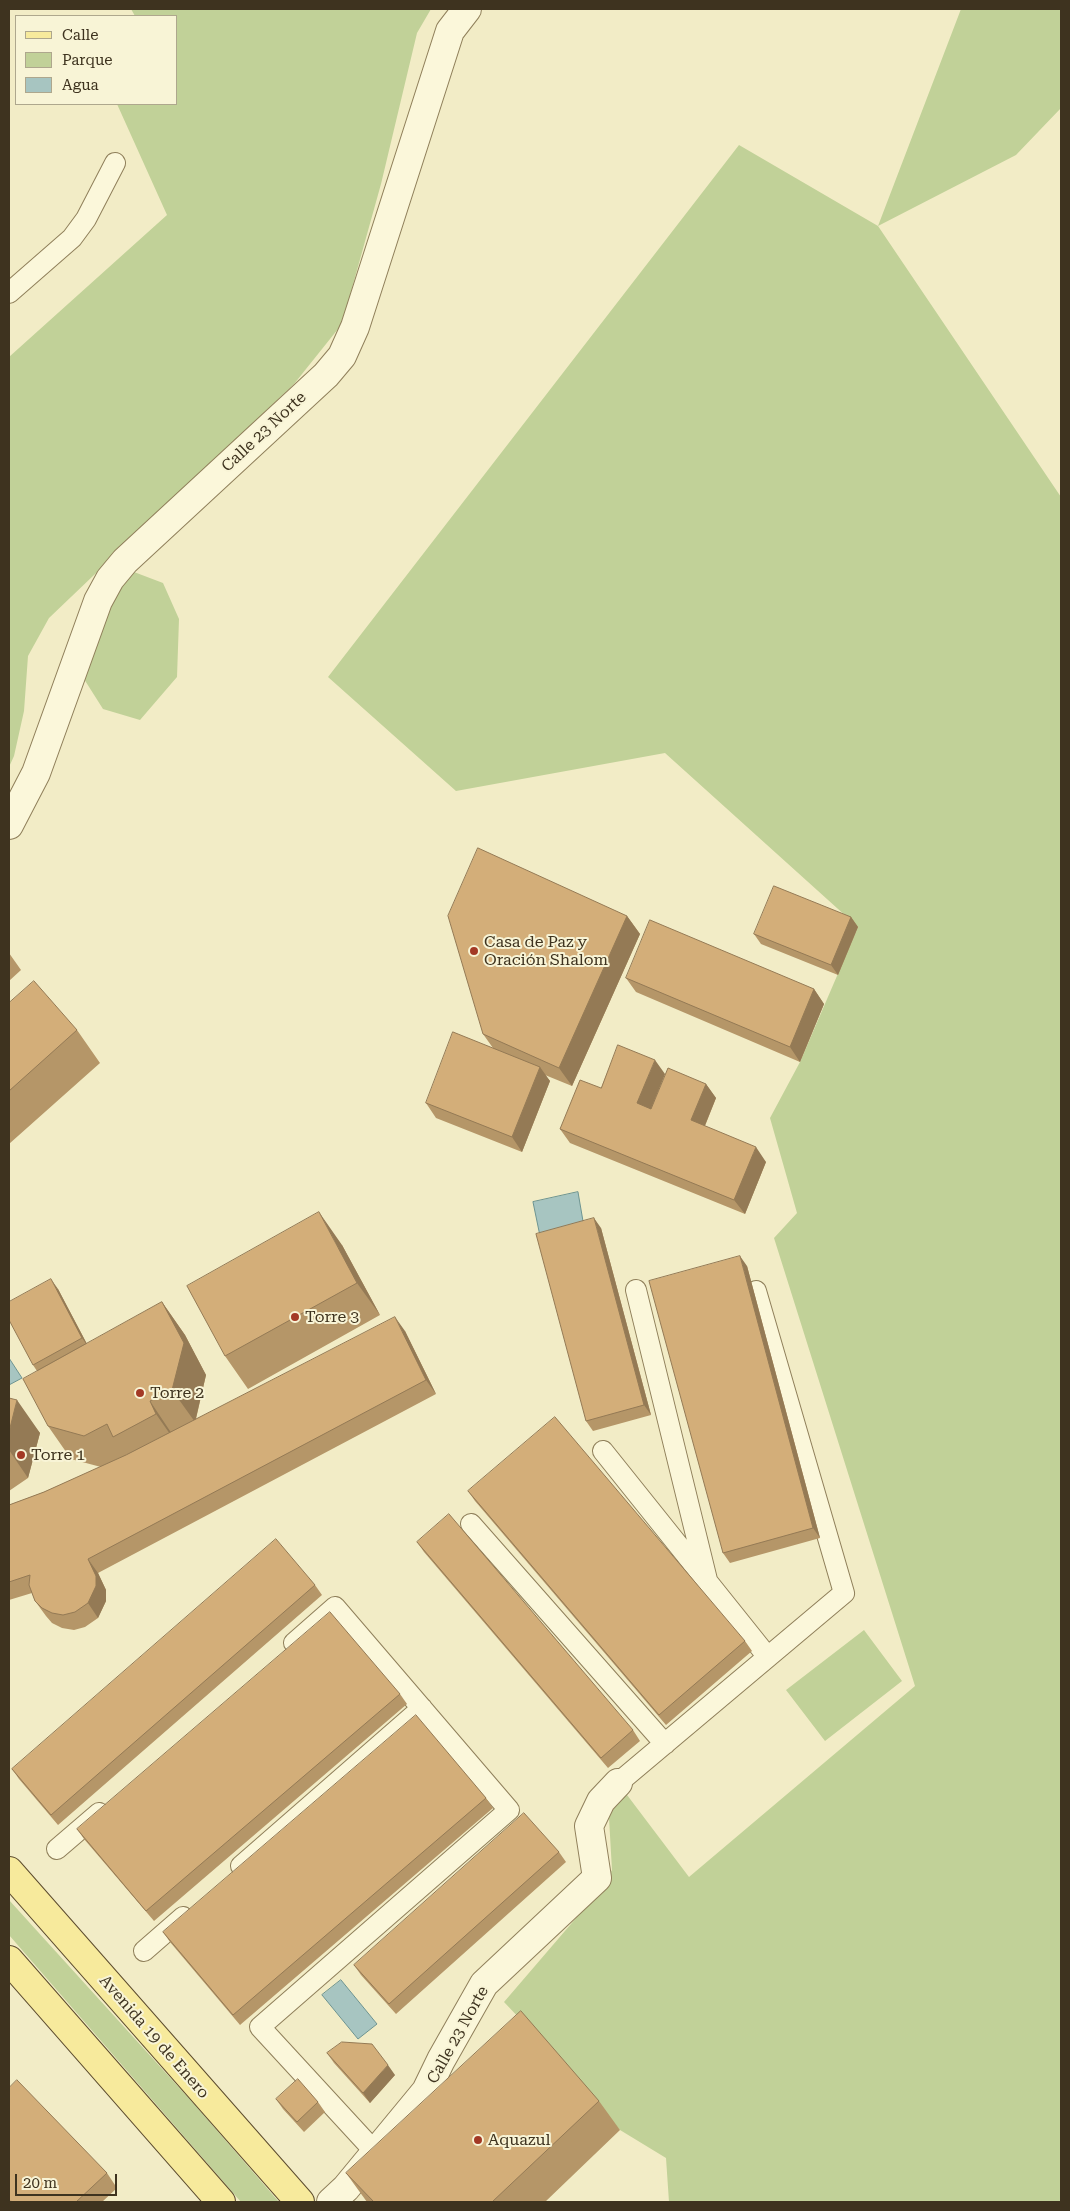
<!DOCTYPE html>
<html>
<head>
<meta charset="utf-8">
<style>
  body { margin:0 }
  #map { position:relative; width:1070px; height:2211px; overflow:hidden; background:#f2ecc6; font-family:"Roboto Serif",serif }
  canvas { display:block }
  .frame { position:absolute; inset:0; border:10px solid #3e331f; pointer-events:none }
  .legend { position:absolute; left:15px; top:15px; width:162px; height:90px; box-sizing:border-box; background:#f8f4d6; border:1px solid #aea78d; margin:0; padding:6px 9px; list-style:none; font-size:15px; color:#3e331f }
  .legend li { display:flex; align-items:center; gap:10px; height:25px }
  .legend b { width:25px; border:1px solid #aea78d }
  .scale { position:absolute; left:15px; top:2174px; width:102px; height:22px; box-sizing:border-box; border:2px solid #3e331f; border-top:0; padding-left:6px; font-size:15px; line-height:18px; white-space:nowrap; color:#3e331f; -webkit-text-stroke:4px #f8f4d6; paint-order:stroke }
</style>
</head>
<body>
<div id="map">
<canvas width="1070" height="2211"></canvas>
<div class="frame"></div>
<ul class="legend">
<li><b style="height:6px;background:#f7ea9c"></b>Calle</li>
<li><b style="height:14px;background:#c1d198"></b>Parque</li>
<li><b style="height:14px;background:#a7c5c1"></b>Agua</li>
</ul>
<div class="scale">20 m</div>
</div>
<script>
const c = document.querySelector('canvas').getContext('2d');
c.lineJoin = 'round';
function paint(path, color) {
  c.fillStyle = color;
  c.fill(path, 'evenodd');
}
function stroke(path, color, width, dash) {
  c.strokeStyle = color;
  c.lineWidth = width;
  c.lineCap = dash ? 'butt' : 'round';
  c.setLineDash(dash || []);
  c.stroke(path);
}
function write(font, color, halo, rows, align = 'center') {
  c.font = font + ' "Roboto Serif",serif';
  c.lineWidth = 4;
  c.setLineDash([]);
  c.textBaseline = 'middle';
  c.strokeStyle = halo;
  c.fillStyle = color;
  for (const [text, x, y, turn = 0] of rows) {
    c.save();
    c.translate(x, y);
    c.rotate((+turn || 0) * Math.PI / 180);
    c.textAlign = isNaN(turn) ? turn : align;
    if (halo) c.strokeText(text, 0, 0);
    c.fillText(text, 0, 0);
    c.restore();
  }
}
paint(new Path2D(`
  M131,9H431L417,33L381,184L342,324L294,384L49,618L28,656L24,711L14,756L9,767V357L167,215L117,104H176V16H135Z
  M961,9H1061V108L1016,155L878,226L1061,497V2202H669L666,2158L620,2130L541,2041L504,2002L601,1889L612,1870L609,1818L618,1783L689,1877L915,1686L774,1238L797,1213L770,1118L800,1062L858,927L665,753L456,791L328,677L739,145L878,226Z
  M134,572L163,583L179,619L177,677L140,720L103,709L84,679L110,595Z
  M864,1630L902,1681L825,1741L786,1690Z
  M9,1900L194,2104L279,2202H241L9,1935Z`), '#c1d198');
const water = new Path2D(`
  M578,1192L584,1227L540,1236L533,1202Z
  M9,1358L22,1378L9,1385Z
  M341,1980L377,2024L358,2039L322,1995Z`);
paint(water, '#a7c5c1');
stroke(water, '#6d9491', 1);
const lane = new Path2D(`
  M9,293L72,238L86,219L115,163
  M636,1290L708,1584
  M603,1451L767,1656
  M471,1524L665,1744
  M294,1643L335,1607L509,1810L260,2027L376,2153
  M618,1783L844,1593L756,1291
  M57,1849L99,1813
  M241,1866L422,1708
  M144,1951L183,1917`);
const street = new Path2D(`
  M9,825L36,773L98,601L110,579L125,561L326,375L342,356L355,327L450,31L467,9
  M331,2202L346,2188L426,2091L441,2060L484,1984L597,1878L589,1826L601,1801L618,1783`);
const primary = new Path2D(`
  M9,1871L300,2202
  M9,1960L221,2202`);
stroke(lane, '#8f7f5a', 22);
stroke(street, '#8f7f5a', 30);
stroke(primary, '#5d4c2e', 30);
stroke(lane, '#fbf7da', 20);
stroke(street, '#fbf7da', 28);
stroke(primary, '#f7ea9c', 28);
paint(new Path2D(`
  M627,916L640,934L572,1086L545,1075L550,1081L522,1152L436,1118L426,1103L493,1048L483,1034Z
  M851,917L858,927L838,975L761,944L754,934Z
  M9,953L21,970L9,981Z
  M626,978L814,989L824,1004L800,1062L636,992Z
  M9,1003L77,1030L100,1063L9,1144Z
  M665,1074L655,1100L706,1084L716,1098L705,1126L766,1162L745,1214L570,1143L560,1129L601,1088Z
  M601,1228L651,1415L593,1431L586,1421Z
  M342,1245L380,1315L248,1389L225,1356Z
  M747,1266L820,1538L730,1563L723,1553Z
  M58,1289L87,1344L162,1302L185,1335L206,1375L196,1419L405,1331L436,1394L98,1573L106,1590V1601L98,1618L85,1627L74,1630L62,1628L52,1623L46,1616L35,1601L32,1593L9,1600V1505L44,1492L101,1467L71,1459L48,1426L37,1371L33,1365Z
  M9,1398L40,1433L28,1478L9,1491Z
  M468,1491L745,1641L752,1651L666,1725L475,1501Z
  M417,1542L633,1730L640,1741L608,1768L424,1552Z
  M315,1585L322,1595L58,1825L19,1779L12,1769Z
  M400,1694L407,1704L154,1921L84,1839L77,1829Z
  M486,1798L493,1808L240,2025L170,1942L163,1932Z
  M559,1852L566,1862L396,2014L361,1975L354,1965Z
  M327,2053L395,2075L370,2103L334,2063Z
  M9,2088L107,2173L117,2188L102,2202H9Z
  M276,2099L318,2102L325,2112L304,2132L283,2109Z
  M599,2101L620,2130L545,2202H367L346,2173Z`), '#b59668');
paint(new Path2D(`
  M627,916L640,934L572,1086L559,1068Z
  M851,917L858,927L838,975L831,965Z
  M814,989L824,1004L800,1062L790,1047Z
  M655,1060L665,1074L647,1118L637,1103Z
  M540,1067L550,1081L522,1152L512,1137Z
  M706,1084L716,1098L701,1135L691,1120Z
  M756,1147L766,1162L745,1214L734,1200Z
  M319,1212L342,1245L380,1315L357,1283Z
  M594,1218L601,1228L651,1415L644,1405Z
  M740,1256L747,1266L820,1538L813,1528Z
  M51,1279L58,1289L89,1348L82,1338Z
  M162,1302L185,1335L206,1375L195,1422L172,1390Z
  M395,1317L405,1331L436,1394L426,1380Z
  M17,1400L40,1433L28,1478L9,1450V1432Z
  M150,1401L172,1434L179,1447L156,1414Z
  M88,1559L98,1573L106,1590V1601L98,1618L88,1603Z
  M388,2065L395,2075L370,2103L363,2093Z`), '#947a55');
const building = new Path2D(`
  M478,848L627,916L559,1068L483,1034L448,916Z
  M774,886L851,917L831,965L754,934Z
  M650,920L814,989L790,1047L626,978Z
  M34,981L77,1030L9,1091V1003Z
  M453,1032L540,1067L512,1137L426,1103Z
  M618,1045L655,1060L637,1103L651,1109L668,1068L706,1084L691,1120L756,1147L734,1200L560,1129L580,1080L601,1088Z
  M319,1212L357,1283L225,1356L187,1286Z
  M594,1218L644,1405L586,1421L536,1234Z
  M740,1256L813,1528L723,1553L649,1281Z
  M51,1279L82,1338L33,1365L9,1320V1302Z
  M162,1302L184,1343L172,1390L150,1401L156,1414L113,1437L107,1424L84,1436L48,1426L23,1379Z
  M395,1317L426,1380L88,1559L96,1576V1586L88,1603L75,1612L63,1615L52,1613L42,1608L35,1601L29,1585L30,1575L9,1582V1505L44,1492L126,1455Z
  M9,1398L17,1400L9,1432Z
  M555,1417L745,1641L659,1715L468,1491Z
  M449,1514L633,1730L601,1758L417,1542Z
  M276,1539L315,1585L51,1815L12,1769Z
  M330,1612L400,1694L146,1911L77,1829Z
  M416,1715L486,1798L233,2015L163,1932Z
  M524,1813L559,1852L389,2004L354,1965Z
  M521,2011L599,2101L492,2202H374L346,2173Z
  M342,2042L372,2044L388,2065L363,2093L327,2053Z
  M298,2079L318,2102L297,2122L276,2099Z
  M17,2080L107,2173L76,2202H15L9,2201V2088Z`);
paint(building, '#d3ae79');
stroke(building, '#947a55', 1);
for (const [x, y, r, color] of [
  [474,951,5,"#a33925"],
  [295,1317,5,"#a33925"],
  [140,1393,5,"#a33925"],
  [21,1455,5,"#a33925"],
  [478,2140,5,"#a33925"]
]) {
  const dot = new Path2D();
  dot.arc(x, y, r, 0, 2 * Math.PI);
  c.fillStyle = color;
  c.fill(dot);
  stroke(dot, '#f8f4d6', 2);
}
write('16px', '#3e331f', '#f8f4d6', [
  ["Calle 23 Norte",264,432,-43],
  ["Calle 23 Norte",458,2035,-61],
  ["Avenida 19 de Enero",154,2037,49]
]);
write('16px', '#3e331f', '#f8f4d6', [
  ["Casa de Paz y",484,942],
  ["Oración Shalom",484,960],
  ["Torre 3",305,1317],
  ["Torre 2",150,1393],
  ["Torre 1",31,1455],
  ["Aquazul",488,2140]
], 'left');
</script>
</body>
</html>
